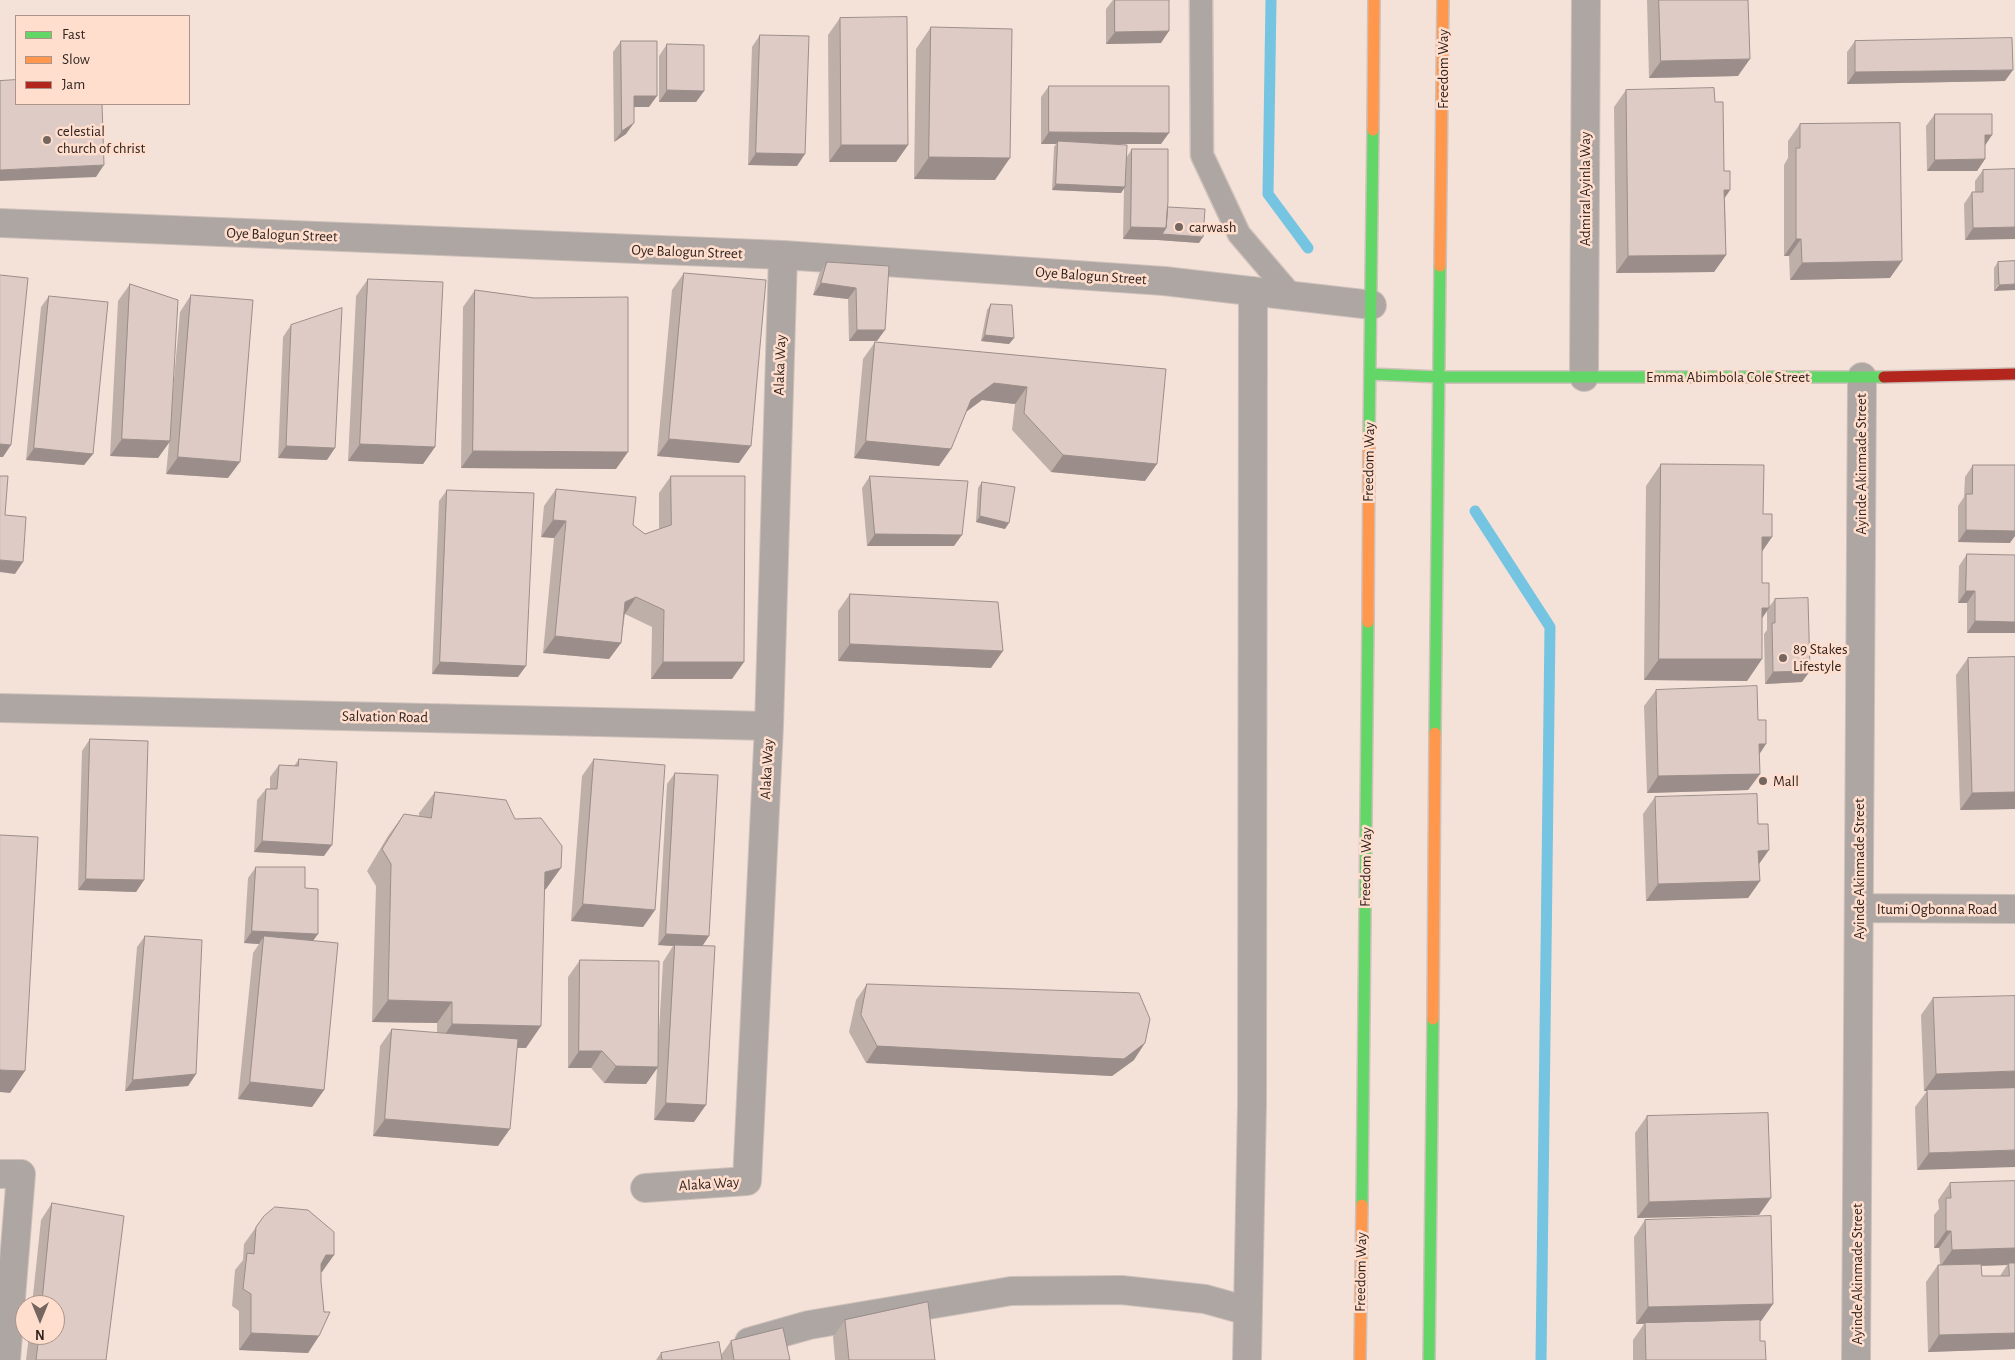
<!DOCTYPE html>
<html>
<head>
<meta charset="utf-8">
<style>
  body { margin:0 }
  #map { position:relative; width:2015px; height:1360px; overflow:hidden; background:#f4e2d9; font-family:"Alegreya Sans",sans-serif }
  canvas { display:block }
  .legend { position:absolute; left:15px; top:15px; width:175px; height:90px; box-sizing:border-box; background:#ffdece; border:1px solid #ac9488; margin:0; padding:6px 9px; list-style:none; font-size:15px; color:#30241e }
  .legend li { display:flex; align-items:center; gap:10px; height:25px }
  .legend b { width:25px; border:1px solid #ac9488 }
  .north { position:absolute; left:15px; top:1295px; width:50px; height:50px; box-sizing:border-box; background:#ffdece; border:1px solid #ac9488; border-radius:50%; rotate:180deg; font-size:14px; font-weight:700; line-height:20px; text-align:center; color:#30241e }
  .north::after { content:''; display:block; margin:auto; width:18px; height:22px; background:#75665f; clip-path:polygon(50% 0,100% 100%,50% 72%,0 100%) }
</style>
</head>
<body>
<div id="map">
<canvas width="2015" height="1360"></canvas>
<ul class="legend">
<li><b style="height:6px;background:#63d668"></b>Fast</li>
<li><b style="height:6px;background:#ff974d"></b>Slow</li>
<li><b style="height:6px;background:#b3261e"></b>Jam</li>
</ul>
<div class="north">N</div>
</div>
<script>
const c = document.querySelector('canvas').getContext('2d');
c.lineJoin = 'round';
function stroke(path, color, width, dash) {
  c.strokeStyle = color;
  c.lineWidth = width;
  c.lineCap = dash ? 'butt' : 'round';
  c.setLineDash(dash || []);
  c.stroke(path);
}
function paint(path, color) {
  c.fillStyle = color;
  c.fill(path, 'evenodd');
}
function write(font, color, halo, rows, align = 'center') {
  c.font = font + ' "Alegreya Sans",sans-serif';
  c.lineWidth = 5;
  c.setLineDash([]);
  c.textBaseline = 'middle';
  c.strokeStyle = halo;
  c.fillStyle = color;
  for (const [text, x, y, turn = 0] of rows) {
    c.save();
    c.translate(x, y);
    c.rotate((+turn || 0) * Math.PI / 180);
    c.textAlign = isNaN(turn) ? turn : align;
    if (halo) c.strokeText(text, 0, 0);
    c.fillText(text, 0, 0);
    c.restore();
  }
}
stroke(new Path2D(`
  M1271,0L1268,194L1308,248
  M1475,511L1550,627L1541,1360`), '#75c4e1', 11);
const lane = new Path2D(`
  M1201,0L1202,155L1239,234L1292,296`);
const street = new Path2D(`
  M0,223L783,255L1164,281L1372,305
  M1584,377L1586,0
  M0,708L769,726
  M1859,908L2015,909
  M0,1174H21L6,1360
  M645,1188L747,1181L769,726L783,255
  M749,1342L809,1325L1011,1291L1121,1290L1205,1299L1248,1311
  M1247,1360L1252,1104L1253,291
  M1856,1360L1862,377`);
const fast = new Path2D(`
  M1370,374L1440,377H1884
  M1369,438L1373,130
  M1435,733L1440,266
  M1362,1205L1368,622
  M1429,1360L1433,1019`);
const slow = new Path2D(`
  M1373,130L1374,0
  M1440,266L1443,0
  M1368,622L1369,438
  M1433,1019L1435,733
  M1360,1360L1362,1205`);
const jam = new Path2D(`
  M1884,377L2015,374`);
stroke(lane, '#cec1ba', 25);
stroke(street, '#cec1ba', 30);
stroke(fast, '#cec1ba', 14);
stroke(slow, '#cec1ba', 14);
stroke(jam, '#cec1ba', 14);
stroke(lane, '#aea6a3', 22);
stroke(street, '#aea6a3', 28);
stroke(fast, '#63d668', 11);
stroke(slow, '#ff974d', 11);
stroke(jam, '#b3261e', 11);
paint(new Path2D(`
  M1113,0H1169L1161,43L1106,44V9Z
  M1647,0H1748L1738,76L1649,78Z
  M840,18L908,145L896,162H829L828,35Z
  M931,27L995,180L914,179L916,49Z
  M760,35L797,166L748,165L752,47Z
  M621,41L649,107H634L626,134L614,142L613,52Z
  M1855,41L2005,81L1847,84V52Z
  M667,44L704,91L696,102H659V56Z
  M1049,86L1161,144H1105L1126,158L1132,149L1168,207L1199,243L1158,240L1123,239L1124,188L1121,193L1052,190L1054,147L1056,144H1041V97Z
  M1626,90L1715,102L1724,171L1730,190L1725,198L1726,255L1714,272L1616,273L1614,107Z
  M1935,114L1985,145V159L1977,171H1927L1926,126Z
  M1800,124L1890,278L1790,280L1789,256H1784V165L1788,158V141Z
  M2015,169L1965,240L1964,204L1972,192H1975V181L1983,170Z
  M2015,261L1994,291V268L1998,262Z
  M827,262L889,266L877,341H849L848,299L813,295L819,274Z
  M684,273L739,463L657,456L672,290Z
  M368,279L435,447L423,464L348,461L356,296Z
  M130,284L172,402L180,312L191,295L228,478L166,474L169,443L158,458L110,456L118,301Z
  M475,290L616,469L461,468L463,307Z
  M49,296L93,454L84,465L26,460L41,307Z
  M991,304L1014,338L1009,344L981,341L987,310Z
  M291,325L327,460L278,458L283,337Z
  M875,342L1166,369L1145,481L1051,472L1012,430L1015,404L982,400L966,412L951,449L939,466L854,458L863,359Z
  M1661,464L1763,514L1772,537L1762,551V583L1769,607L1775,599L1802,682L1765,684L1764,634L1767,630V611L1762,618V659L1747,681L1644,680L1646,486Z
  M1973,465L2010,543L1958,542V506L1964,497L1965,477Z
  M671,476L732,679H651L652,627L625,614L621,643L609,659L543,653L554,538L541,537L544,506L556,489L633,525L645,534L659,529V493Z
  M870,476L954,546H867L862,488Z
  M982,482L1005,529L976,522L978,488Z
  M447,490L518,677L432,674L439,501Z
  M1967,554L2015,633H1967V603H1958L1959,566Z
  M850,594L991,668L838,661V611Z
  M2015,657V809L1960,810L1956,675L1968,658Z
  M1656,690L1759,755L1760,774L1748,790L1647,793L1644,706Z
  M90,739L144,880L136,892L78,890L82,751Z
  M299,759L324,856L254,852L257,800L266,789H270V777L279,765L294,766Z
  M594,759L655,910L643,927L571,921L582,776Z
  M675,773L702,946L694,1122L654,1120L657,1068L646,1084L604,1083L591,1068H568V977L580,960L658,1048L663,962L673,946L658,945L667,784Z
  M435,792L546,889L544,890L526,1048H517L498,1146L373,1136L380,1046L392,1029L437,1033V1023L372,1022L376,886L367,871L388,836L404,814L419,816V813Z
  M1655,797L1759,864L1760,881L1748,898L1646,901L1643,814Z
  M256,867L305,888L313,941L324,1090L312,1107L238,1099L253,953L259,944L244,943L248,878Z
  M145,936L196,1074L188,1086L125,1091L137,947Z
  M867,984L1134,1060L1112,1076L866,1063L849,1032L856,1000Z
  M1933,998L2015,1088L1917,1170L1915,1107L1927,1091H1924L1921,1015Z
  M1647,1116L1759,1215L1637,1218L1635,1133Z
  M2015,1181V1349L1928,1352L1926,1282L1938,1265H1940L1939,1248H1934V1215L1939,1209L1938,1200L1950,1183ZM2007,1265L2000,1276H1982L1981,1266Z
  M52,1203L106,1360H26L29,1335H55V1305H32L41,1220Z
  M264,1216L334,1255L321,1272L319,1336L308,1353L239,1350V1311L232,1306L235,1270L243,1260L244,1244Z
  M1645,1220L1773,1304L1761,1321H1760V1341L1766,1360H1633V1340L1644,1324H1636L1634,1237Z
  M845,1320L935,1360H835L833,1337Z
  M731,1341L790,1360H656L661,1353L721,1355Z`), '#bfafa9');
paint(new Path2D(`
  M1169,31L1161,43L1106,44L1115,32Z
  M1750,59L1738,76L1649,78L1661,61Z
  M2013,70L2005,81L1847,84L1855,72Z
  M667,90L704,91L696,102H659Z
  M634,96H657L649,107H626Z
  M634,123L626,134L614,142L622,131Z
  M1049,132L1169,133L1161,144H1058V141L1056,144H1041Z
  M1985,135H1992L1984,147Z
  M841,145H908L896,162H829Z
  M756,153L805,154L797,166L748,165Z
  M929,157L1010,158L995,180L914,179Z
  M1985,159L1977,171H1927L1935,160Z
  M104,165L96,177L0,181V170Z
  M1056,184L1125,187L1121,193L1052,190Z
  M1724,190H1730L1718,207Z
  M1131,227L1166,228L1203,237L1199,243L1158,240L1123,239Z
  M2015,227V239L1965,240L1973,228Z
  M1796,239H1801L1789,256H1784Z
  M1726,255L1714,272L1616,273L1628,256Z
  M1902,261L1890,278L1790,280L1802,263Z
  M821,283L856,288L848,299L813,295Z
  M2015,284V290L1994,291L1999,285Z
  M857,330H885L877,341H849Z
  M985,335L1014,338L1009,344L981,341Z
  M994,383L1027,387L1015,404L982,400L959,417L971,400Z
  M122,439L170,441L158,458L110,456Z
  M669,439L751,446L739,463L657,456Z
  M866,441L951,449L939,466L854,458Z
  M0,444L11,445L3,457H0Z
  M360,444L435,447L423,464L348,461Z
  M286,446L335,448L327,460L278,458Z
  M34,448L93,454L84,465L26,460Z
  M473,451L628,452L616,469L461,468Z
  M1063,455L1157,464L1145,481L1051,472Z
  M178,457L240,462L228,478L166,474Z
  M980,516L1009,523L1005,529L976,522Z
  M553,520L566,521L554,538L541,537Z
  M2015,529V536L2010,543L1958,542L1966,530Z
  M875,534L962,535L954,546H867Z
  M1762,537H1772L1757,559Z
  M0,560L23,562L15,574L0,572Z
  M1966,591H1975L1967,603H1958Z
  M636,597L625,614L613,619L625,602Z
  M1762,608H1769L1754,630Z
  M1975,621L2015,622V633H1967Z
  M555,636L621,643L609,659L543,653Z
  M850,644L1003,651L991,668L838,661Z
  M1659,659H1762L1747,681L1644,680Z
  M440,662L526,666L518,677L432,674Z
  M663,662H744L732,679H651Z
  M1810,671L1802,682L1765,684L1773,672Z
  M1759,744H1766L1755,761Z
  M1760,774L1748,790L1647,793L1658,776Z
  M2015,792V809L1960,810L1972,793Z
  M262,841L332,845L324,856L254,852Z
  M1769,850L1757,867L1758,851Z
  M561,868L546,889L529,894L545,872Z
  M86,879L144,880L136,892L78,890Z
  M1760,881L1748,898L1646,901L1658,884Z
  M583,904L655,910L643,927L571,921Z
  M252,931L318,934L310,945L264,936L259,944L244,943Z
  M666,934L709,936L701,948L675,945L673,946L658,945Z
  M388,1000L452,1002L437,1023L372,1022Z
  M452,1024L541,1026L526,1048L437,1046Z
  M1145,1043L1134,1060L1112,1076L866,1063L877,1046Z
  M579,1051H602L591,1068H568Z
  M616,1066L658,1067L646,1084L604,1083Z
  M0,1070L25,1071L10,1093L0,1092Z
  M2015,1071V1088L1924,1091L1936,1074Z
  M196,1074L188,1086L125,1091L133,1080Z
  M250,1082L324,1090L312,1107L238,1099Z
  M666,1103L706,1105L694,1122L654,1120Z
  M385,1119L510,1129L498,1146L373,1136Z
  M2015,1150V1167L1917,1170L1929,1153Z
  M1771,1198L1759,1215L1637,1218L1649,1202Z
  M1946,1231H1951L1939,1248H1934Z
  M2015,1248V1265L2009,1263L2007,1265L1940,1267L1952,1250Z
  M326,1255H334L322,1272H314Z
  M1773,1304L1761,1321L1636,1324L1648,1307Z
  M251,1333L319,1336L308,1353L239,1350Z
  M2015,1333V1349L1928,1352L1939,1335Z`), '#9b8e8a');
const building = new Path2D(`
  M1115,0H1169V31L1115,32Z
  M1659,0H1748L1750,59L1661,61Z
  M907,17L908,145H841L840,18Z
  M931,27L1012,29L1010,158L929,157Z
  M760,35L809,36L805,154L756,153Z
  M2012,38L2013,70L1855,72V41Z
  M621,41H657V96H634V123L622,131Z
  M667,44L704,45V91L667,90Z
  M16,80V104H102L104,165L0,170V81Z
  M1049,86H1169V133L1049,132Z
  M1714,88L1715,102H1723L1724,171H1730V190H1724L1726,255L1628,256L1626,90Z
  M1935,114H1992V135H1985V159L1935,160Z
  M1900,123L1902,261L1802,263L1801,239H1796V148H1800V124Z
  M1058,141L1127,145L1125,187L1056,184Z
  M1132,149H1168V201L1166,228L1131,227Z
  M2015,169V227L1973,228L1972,192H1983V170Z
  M1168,207L1205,209L1203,237L1162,234L1166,228Z
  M2015,261V284L1999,285L1998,262Z
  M827,262L889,266L885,330H857L856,288L821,283Z
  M684,273L766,280L751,446L669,439Z
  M0,275L28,278L11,445L0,444Z
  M368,279L443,282L435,447L360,444Z
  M130,284L178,300L170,441L122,439Z
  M475,290L534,298L628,297V452L473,451Z
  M191,295L253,300L240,462L178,457Z
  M49,296L108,302L93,454L34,448Z
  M991,304L1012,305L1014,338L985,335Z
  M342,308L335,448L286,446L291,325Z
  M875,342L1166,369L1157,464L1063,455L1024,413L1027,387L994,383L971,400L951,449L866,441Z
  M1661,464L1764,465L1763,514H1772V537H1762V583H1769V608H1762V659H1659Z
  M1973,465H2015V531L1966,530V494H1972Z
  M0,476H8L5,515L26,517L23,562L0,560Z
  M671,476H745L744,662H663L664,610L636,597L625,602L621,643L555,636L566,521L553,520L556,489L636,497L633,525L645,534L671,525Z
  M870,476L968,481L962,535L875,534Z
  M982,482L1015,487L1009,523L980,516Z
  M447,490L534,493L526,666L440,662Z
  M1967,554L2015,555V622L1975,621V591H1966Z
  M850,594L998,602L1003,651L850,644Z
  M1808,598L1810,671L1773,672L1772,623H1775V599Z
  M2015,657V792L1972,793L1968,658Z
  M1757,686L1758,720H1766V744H1759L1760,774L1658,776L1656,690Z
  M90,739L148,741L144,880L86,879Z
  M299,759L337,762L332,845L262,841L266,789H277L279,765L298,766Z
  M594,759L665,765L655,910L583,904Z
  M675,773L718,775L709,936L666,934Z
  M435,792L506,800L515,819L541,818L562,846L561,868L545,872L541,1026L452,1024V1002L388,1000L391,864L382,849L404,814L431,818Z
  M1757,794L1758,824H1768L1769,850L1758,851L1760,881L1658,884L1655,797Z
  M0,835L38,837L25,1071L0,1070Z
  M256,867H305V888L318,889V934L252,931Z
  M145,936L202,940L196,1074L133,1080Z
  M264,936L338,943L324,1090L250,1082Z
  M675,945L715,946L706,1105L666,1103Z
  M580,960L659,961L658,1067L616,1066L602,1051H579Z
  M867,984L1139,993L1150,1019L1145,1043L1124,1059L877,1046L861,1015Z
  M2015,996V1071L1936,1074L1933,998Z
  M392,1029L518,1039L510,1129L385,1119Z
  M2015,1088V1150L1929,1153L1927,1090Z
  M1768,1113L1771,1198L1649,1202L1647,1116Z
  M2015,1181V1248L1952,1250L1951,1231H1946V1198H1951L1950,1183Z
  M52,1203L124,1216L106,1360H36L39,1335H55V1305H42Z
  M275,1207L308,1210L334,1232V1255H326L321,1264V1281L324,1312H330L319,1336L251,1333V1294L243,1289L247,1253L254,1254L256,1227L264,1216Z
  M1771,1216L1773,1304L1648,1307L1645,1220Z
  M2009,1263H2015V1333L1939,1335L1938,1265L1981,1264L1982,1276H2009Z
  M928,1302L935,1360H849L845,1320Z
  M1760,1320V1341H1765L1766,1360H1646L1645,1323Z
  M783,1328L790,1360H734L731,1341Z
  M719,1342L722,1360H662L661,1353Z`);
paint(building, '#decbc5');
stroke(building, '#9b8e8a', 1);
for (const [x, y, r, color] of [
  [47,140,5,"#75665f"],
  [1179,227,5,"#75665f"],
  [1783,658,5,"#75665f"],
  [1763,781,5,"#75665f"]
]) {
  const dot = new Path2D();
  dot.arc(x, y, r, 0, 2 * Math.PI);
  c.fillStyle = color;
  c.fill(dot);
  stroke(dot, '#ffdece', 2);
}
write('15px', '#30241e', '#ffdece', [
  ["Freedom Way",1443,69,-90],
  ["Admiral Ayinla Way",1585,189,-90],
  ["Oye Balogun Street",282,235,2],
  ["Oye Balogun Street",687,252,2],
  ["Oye Balogun Street",1091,276,4],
  ["Alaka Way",780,365,-88],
  ["Emma Abimbola Cole Street",1728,377],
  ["Freedom Way",1369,462,-89],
  ["Ayinde Akinmade Street",1861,464,-90],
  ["Salvation Road",385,717,1],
  ["Alaka Way",767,769,-87],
  ["Freedom Way",1366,867,-89],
  ["Ayinde Akinmade Street",1859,869,-90],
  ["Itumi Ogbonna Road",1937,909],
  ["Alaka Way",709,1184,-4],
  ["Freedom Way",1361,1272,-89],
  ["Ayinde Akinmade Street",1857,1274,-90]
]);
write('15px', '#30241e', '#ffdece', [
  ["celestial",57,131],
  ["church of christ",57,148],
  ["carwash",1189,227],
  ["89 Stakes",1793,649],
  ["Lifestyle",1793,666],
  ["Mall",1773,781]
], 'left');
</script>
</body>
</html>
